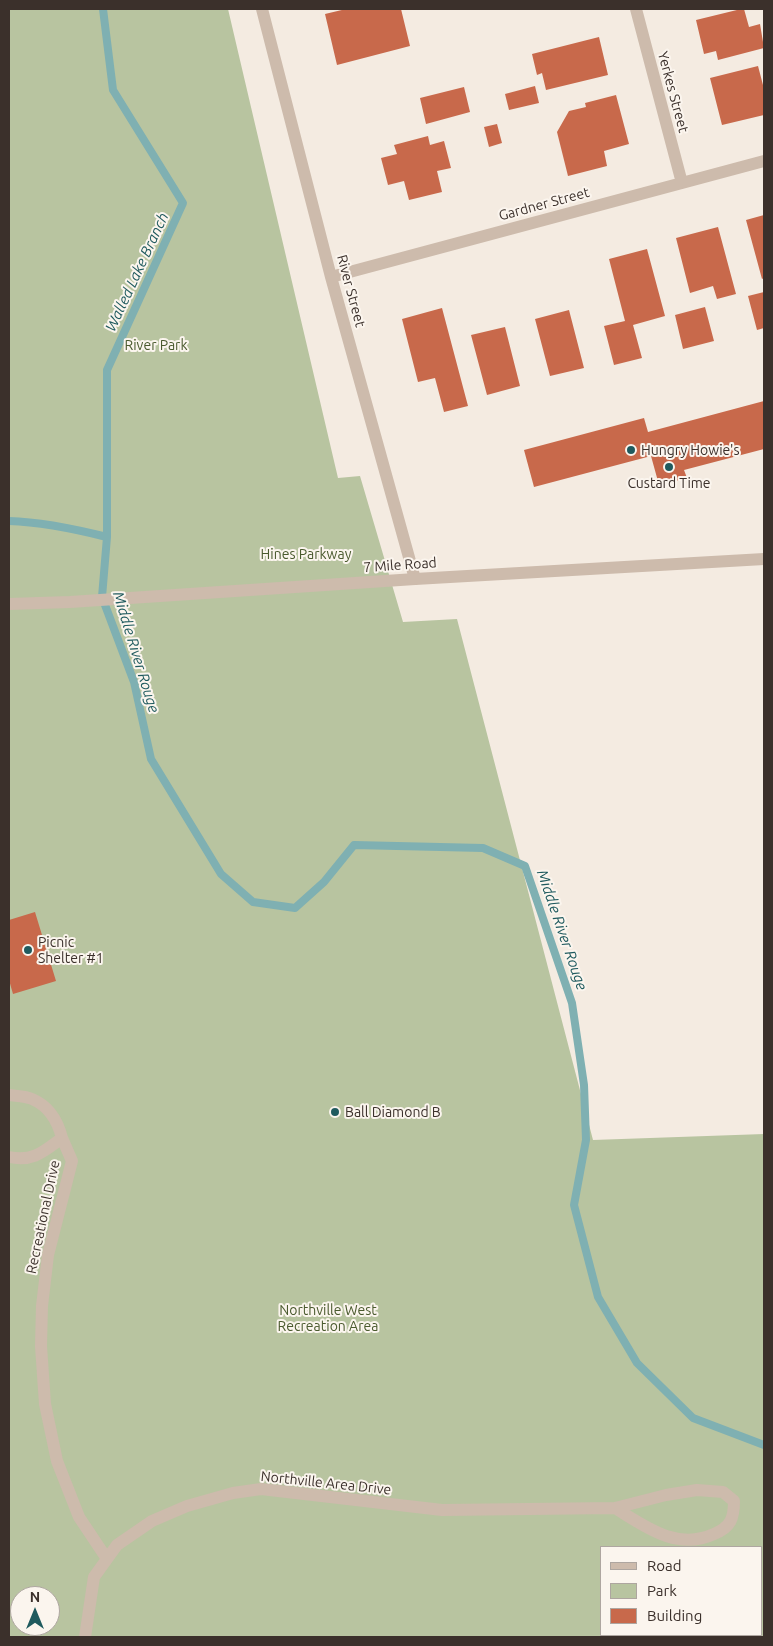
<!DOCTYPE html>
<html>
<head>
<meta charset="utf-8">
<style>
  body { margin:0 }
  #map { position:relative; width:773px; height:1646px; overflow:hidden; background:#f4ebe1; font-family:Ubuntu,sans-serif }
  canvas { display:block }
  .frame { position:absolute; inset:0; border:10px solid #3b302b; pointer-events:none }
  .legend { position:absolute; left:600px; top:1546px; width:162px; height:90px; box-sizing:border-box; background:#fbf5ee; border:1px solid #aea6a0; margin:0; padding:6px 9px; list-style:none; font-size:15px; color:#3b302b }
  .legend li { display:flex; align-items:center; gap:10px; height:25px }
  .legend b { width:25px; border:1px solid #aea6a0 }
  .north { position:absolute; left:10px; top:1586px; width:50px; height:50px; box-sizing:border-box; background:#fbf5ee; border:1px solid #aea6a0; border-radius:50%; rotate:0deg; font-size:14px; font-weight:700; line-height:20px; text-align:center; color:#3b302b }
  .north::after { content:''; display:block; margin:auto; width:18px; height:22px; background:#1f5a5e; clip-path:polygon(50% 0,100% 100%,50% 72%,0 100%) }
</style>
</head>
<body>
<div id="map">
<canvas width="773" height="1646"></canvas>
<div class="frame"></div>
<ul class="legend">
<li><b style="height:6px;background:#cdbbac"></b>Road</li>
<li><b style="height:14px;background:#b8c4a0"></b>Park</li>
<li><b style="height:14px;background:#c8694b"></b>Building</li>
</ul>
<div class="north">N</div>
</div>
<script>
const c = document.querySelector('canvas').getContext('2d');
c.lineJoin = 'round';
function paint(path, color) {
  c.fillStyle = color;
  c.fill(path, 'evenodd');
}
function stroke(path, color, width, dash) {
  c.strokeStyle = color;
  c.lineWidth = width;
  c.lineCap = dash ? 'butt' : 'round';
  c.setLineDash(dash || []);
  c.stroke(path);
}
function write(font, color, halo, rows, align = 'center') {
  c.font = font + ' Ubuntu,sans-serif';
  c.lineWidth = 4;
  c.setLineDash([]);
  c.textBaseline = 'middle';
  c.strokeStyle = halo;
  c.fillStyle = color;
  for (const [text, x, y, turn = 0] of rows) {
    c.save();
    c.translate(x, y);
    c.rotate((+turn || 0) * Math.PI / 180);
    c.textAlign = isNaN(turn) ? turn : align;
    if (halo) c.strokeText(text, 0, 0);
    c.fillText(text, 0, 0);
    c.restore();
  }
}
paint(new Path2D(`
  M9,9H228L338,478L360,476L403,622L457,619L593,1140L764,1134V1637H9ZM602,1547H762V1635H602ZM20,1596H50V1626H20Z`), '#b8c4a0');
stroke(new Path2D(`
  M103,9L113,90L183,203L107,370V537L102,597L134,682L151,759L221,874L253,902L295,908L324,882L354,845L483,848L525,866L572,1003L584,1085L586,1140L574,1205L598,1297L637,1363L693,1418L764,1445
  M9,521C42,522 75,529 107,537`), '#7fb0b2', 8);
paint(new Path2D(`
  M346,9H401L410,46L337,65L325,14Z
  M741,9H744L749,27L760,24L764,48L718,60L716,51L704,54L696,20Z
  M599,37L608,75L546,90L542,73L537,75L532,54Z
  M758,66L763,85H764V115L722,125L710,78Z
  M535,86L539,103L509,110L505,94Z
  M464,87L470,112L426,124L420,98Z
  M616,95L629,144L604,151L607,166L568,176L557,132L569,111L586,107L585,103Z
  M497,124L502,143L489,147L484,127Z
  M428,136L430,145L444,141L451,168L437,171L442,192L409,200L404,181L388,185L381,158L397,154L394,145Z
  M764,215V278L762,279L746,220Z
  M718,227L736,294L717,299L713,286L690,293L676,238Z
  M647,249L665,316L633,325L642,358L614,365L604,326L625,321L609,259Z
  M764,292V328L757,330L748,296Z
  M705,307L714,341L683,349L675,315Z
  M442,308L468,406L444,412L435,378L418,382L402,319Z
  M569,310L584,368L550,376L535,319Z
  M505,327L520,386L487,395L471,335Z
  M764,401V449L684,470L687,478L659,485L651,456L534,487L524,450L644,418L648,432Z
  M35,912L56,981L13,994L9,980V920Z`), '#c8694b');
stroke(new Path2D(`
  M262,9L331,277L415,579
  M636,9L682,183
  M331,277L764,161
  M9,1095C16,1096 26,1096 32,1099C49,1106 58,1122 62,1138C43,1152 33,1162 9,1157
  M62,1138L72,1161L48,1255L42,1306L41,1346L45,1404L57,1461L79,1517L107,1559
  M85,1637L94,1577L117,1545L152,1521L187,1506L233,1493L261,1489L442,1510L615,1508L666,1495L697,1490L723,1492L734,1501C734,1518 731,1527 714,1534C677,1551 646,1527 615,1508`), '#cdbbac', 12);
stroke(new Path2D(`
  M9,604L70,602L415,579L764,559`), '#cdbbac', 12);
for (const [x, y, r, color] of [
  [631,450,5,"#1f5a5e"],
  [669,467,5,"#1f5a5e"],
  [28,950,5,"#1f5a5e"],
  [335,1112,5,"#1f5a5e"]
]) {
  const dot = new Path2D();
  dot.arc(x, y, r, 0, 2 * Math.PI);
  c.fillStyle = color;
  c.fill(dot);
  stroke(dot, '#fbf5ee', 2);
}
write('14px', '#3b302b', '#fbf5ee', [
  ["Yerkes Street",673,92,75],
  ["Gardner Street",544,204,-15],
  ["River Street",351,291,75],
  ["7 Mile Road",400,565,-4],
  ["Recreational Drive",43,1217,-78],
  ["Northville Area Drive",326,1483,6]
]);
write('14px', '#4a5a2e', '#fbf5ee', [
  ["River Park",156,345],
  ["Hines Parkway",306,554],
  ["Northville West",328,1310],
  ["Recreation Area",328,1326]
]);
write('14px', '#3b302b', '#fbf5ee', [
  ["Hungry Howie's",641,450],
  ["Custard Time",669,483,"center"],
  ["Picnic",38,942],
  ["Shelter #1",38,958],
  ["Ball Diamond B",345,1112]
], 'left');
write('italic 15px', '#1f5a5e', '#fbf5ee', [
  ["Walled Lake Branch",137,272,-65],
  ["Middle River Rouge",136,652,73],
  ["Middle River Rouge",562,930,71]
]);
</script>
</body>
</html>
